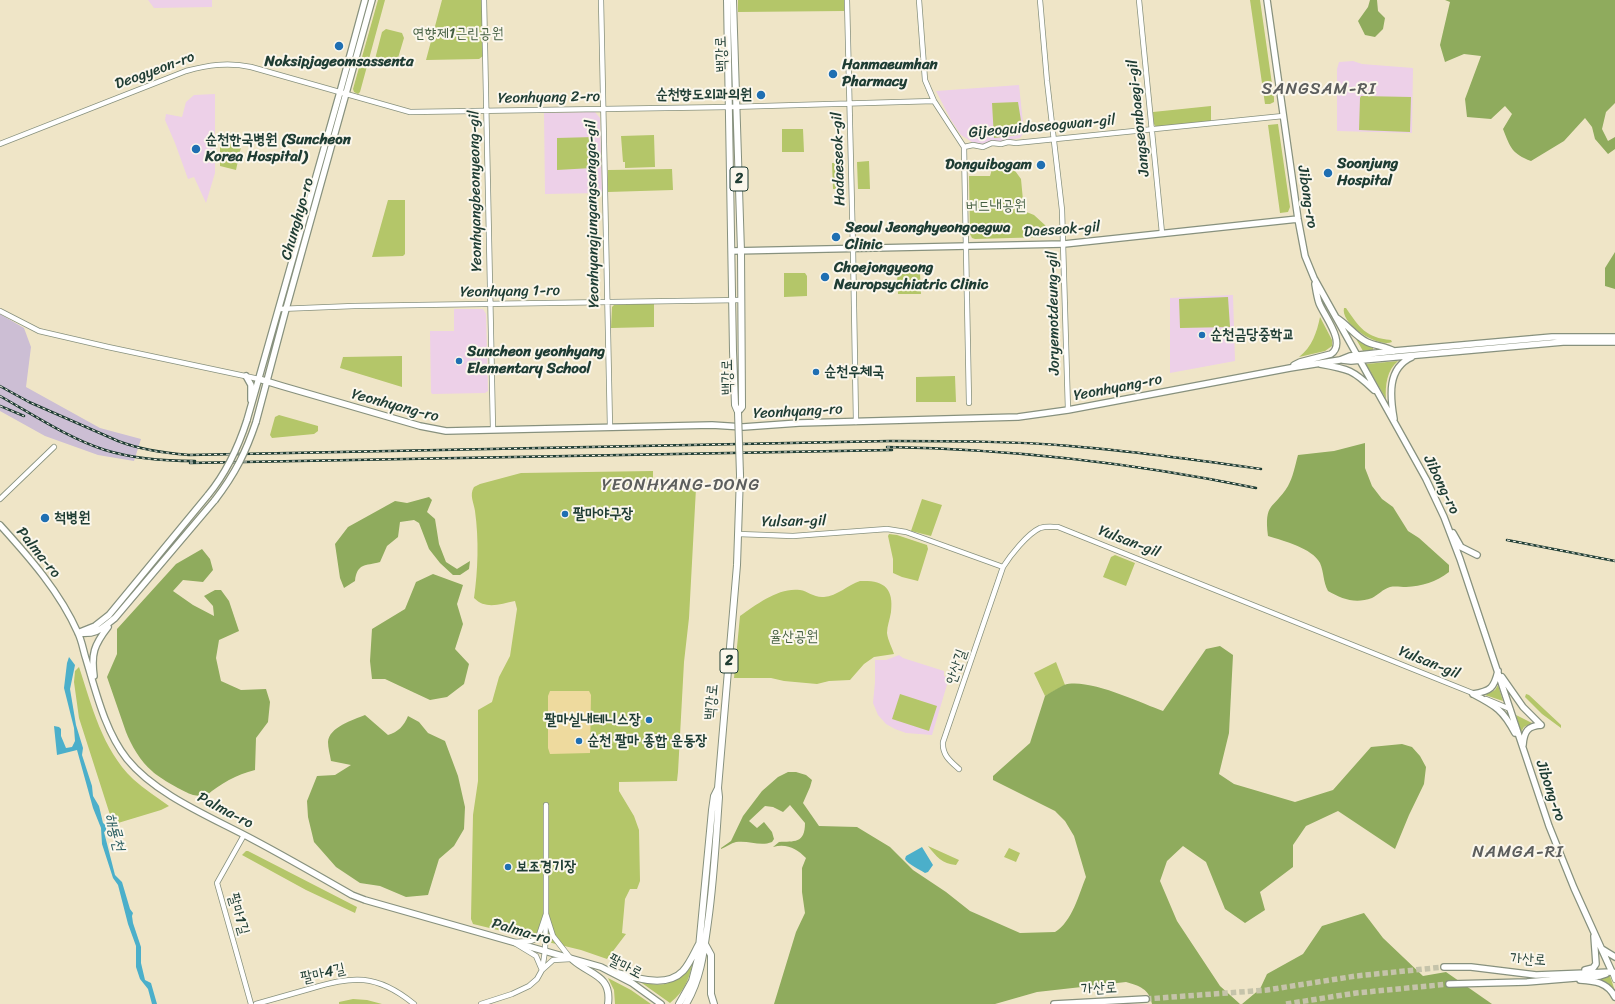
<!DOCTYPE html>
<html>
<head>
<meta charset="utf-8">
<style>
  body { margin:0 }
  canvas { display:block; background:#efe5c7 }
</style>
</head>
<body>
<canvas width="1615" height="1004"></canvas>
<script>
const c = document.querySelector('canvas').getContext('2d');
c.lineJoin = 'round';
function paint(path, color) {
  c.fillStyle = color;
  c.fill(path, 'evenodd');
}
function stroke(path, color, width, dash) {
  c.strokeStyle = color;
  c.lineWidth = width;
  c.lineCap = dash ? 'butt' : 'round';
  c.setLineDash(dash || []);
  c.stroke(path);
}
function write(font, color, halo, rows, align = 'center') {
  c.font = font + ' Sriracha,"Poor Story",sans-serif';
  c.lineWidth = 4;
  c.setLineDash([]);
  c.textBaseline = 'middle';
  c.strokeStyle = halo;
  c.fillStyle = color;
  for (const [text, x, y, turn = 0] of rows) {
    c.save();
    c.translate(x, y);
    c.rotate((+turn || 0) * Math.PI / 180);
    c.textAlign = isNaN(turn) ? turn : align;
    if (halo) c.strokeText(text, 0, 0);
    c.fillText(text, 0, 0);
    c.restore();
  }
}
paint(new Path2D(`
  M148,0H212V7L154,8Z
  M1353,61L1362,64L1413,68L1412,133L1337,131V69L1339,62Z
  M1019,85L1024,132L1020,138L981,144L972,142L961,135L951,120L936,91Z
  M215,94V173L206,203L194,177L188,179L175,143L165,120L166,114L182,117L186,102L194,95Z
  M595,112L600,118L602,193L545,194L544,113Z
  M1233,295L1235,361L1170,373V298Z
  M454,309H483L486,314L488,391L485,393L432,394L431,392L430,331H454Z
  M899,655L903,658L944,671V676L949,678L932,735L906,733L895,729L886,724L878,715L873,703L875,682V660H886Z`), '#edd0e8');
paint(new Path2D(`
  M0,314L24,328L31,347L26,387L100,428L141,439L134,461L98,455L45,436L0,411Z`), '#ccbed4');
paint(new Path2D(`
  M378,0H385L360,92L358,94L354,92L353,89Z
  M442,0H482L483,56L479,59L426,60Z
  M738,0H844V11L738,12Z
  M1250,0H1260L1274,98V102L1270,104H1265Z
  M386,29L402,33L404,38L395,68L374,63L382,32Z
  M1361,96L1411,97L1410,132L1359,130L1360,98Z
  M1018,102L1022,127L1018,135L994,138L992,103Z
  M1211,106V122L1156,127L1154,124L1153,112Z
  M1278,124L1290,207L1288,212L1280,213L1268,125Z
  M782,129H803L804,152H782Z
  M654,135L655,167L625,168V162H623L621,136Z
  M594,137V163L592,168L557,170V138Z
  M220,142L241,147L236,170L220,166Z
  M869,161L870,189H858L857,162Z
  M832,163H844L845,189H833Z
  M993,166H1006L1008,171L1013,168L1021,179L1024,211L1034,215L1046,226V237L975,239L972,238L970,234L969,176H990Z
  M672,169L673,190L608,192V170Z
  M388,200H405V254L403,256L372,257Z
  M900,270H919L920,273L921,294H898L897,273Z
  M784,273H805L807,276V296L784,297Z
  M1228,297L1230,327L1180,328L1179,299Z
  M654,303V327L611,328L612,307L614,305Z
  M1344,308H1346C1359,327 1366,338 1391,340L1392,342C1378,348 1340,324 1344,308Z
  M1320,317L1332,340V346L1325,351L1299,357C1312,347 1317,332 1320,317Z
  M1356,339L1362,343L1373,348V350L1363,351Z
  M402,356V387L340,368L343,357Z
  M1398,361C1387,370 1385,385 1386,399L1366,364Z
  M955,376L956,402H916V377Z
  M279,415L318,426V431L314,434L272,438L270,435L275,417Z
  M653,471V488H696L689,618L684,662L678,772L677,781L619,782V791L634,816L639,830L640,881L637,889H630L625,899L622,933L626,934L607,959L581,950L473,924L471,919L473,815L478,781V710L492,702L499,677L510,656L517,609L515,601C500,604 486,610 474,598C478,570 479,540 475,511C474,503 469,495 474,487L480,484L521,473Z
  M922,499L942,505L931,536L911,531Z
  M889,534L897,535L927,545L928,549L918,581L902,577L893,573V559L888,536Z
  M1115,555L1135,563L1126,586L1103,577L1111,557Z
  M860,581C883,580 894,587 891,612C890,619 887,626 887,633C888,641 892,647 894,654L874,657L864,664L850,680L829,681L817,684L784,681L771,678H734L740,616C757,604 779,587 800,590C808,591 814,598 824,597C837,596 848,585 860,581Z
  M1056,662L1065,685L1045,696L1034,673Z
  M79,667C92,706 102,749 133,779C144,789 157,797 169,806L161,810L118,823H114L112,821L79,718L74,682L75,671Z
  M1498,685L1503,701L1485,695L1495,690Z
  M900,694L937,706L929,731L892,719Z
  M1526,694L1529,695L1561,725V728L1542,714L1525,697Z
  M1516,715L1532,723L1524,727L1521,732Z
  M928,846L959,860L956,865C942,864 936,856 928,846Z
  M1009,848L1020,853L1016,862L1004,857Z
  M246,851H248L357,907L355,913L306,890L242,855Z
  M694,958C689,979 686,990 670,1003L639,981C665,990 681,982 694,958Z
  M1610,976L1615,991C1609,981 1601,979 1590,979Z
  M608,978L631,990L651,1004H615L614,990Z
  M353,999L367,1000L382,1004H339V1002Z`), '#b4c669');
paint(new Path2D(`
  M1370,0H1377L1378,11L1385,18L1383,29L1375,37L1365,35L1358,21L1368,7Z
  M1445,0H1615V103L1606,112L1602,129L1608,141L1615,137V149L1608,154L1595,139L1592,127L1585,118L1564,141L1531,161C1512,154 1510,147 1503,129L1512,114L1505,106L1491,119L1467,117L1465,99L1481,56L1464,54L1445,62L1440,45L1450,2Z
  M1615,252V289L1605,286V268Z
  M1365,443V468L1372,486L1382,499L1393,507L1408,531L1419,538L1449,565V572C1436,582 1422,586 1406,587C1401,587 1395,586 1390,587C1383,589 1378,595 1372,598C1355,604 1342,599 1328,591C1323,582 1324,572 1320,563C1312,548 1284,541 1268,536C1264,502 1273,510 1288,486C1293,477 1295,466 1298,455L1334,451Z
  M429,497L432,500L427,512L435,519L439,544L446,562L457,569L470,561L469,569L460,575H453L440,563L429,549L419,523L414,520L400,522L398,537L387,546L380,562C365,566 357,563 355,581L344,588L340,578L335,544L348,527L395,501L407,503Z
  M202,549L210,559L213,570L203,582L183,580L173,591L193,605L214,616L213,606L204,596L215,590H221L229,601L239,631L219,640L216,658L221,681L241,690L266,689L270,702L268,722L256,738L255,770C236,775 221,783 206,796C202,796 197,796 193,795C184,792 159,778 152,771C141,762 131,745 126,732L107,677L117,654V629L176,564Z
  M433,574L463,585L457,604L463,624L455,649L469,664L464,684L447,697L430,700L385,679H372L370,661L372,629L405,609L416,582Z
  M1220,646L1233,655L1229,733L1219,774L1234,784L1295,802L1333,790L1371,747L1402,744L1412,747L1420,756L1426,767L1424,784L1409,815L1395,849L1338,811L1306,826L1293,845V867L1260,892L1265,910L1245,923L1225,909L1206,862L1183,846L1167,861L1160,881L1177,921L1220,986L1240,1004H1152C1149,989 1140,986 1126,982L1037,992L995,1004H774L796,932L805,913L802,892V868L806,858C797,849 787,843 773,847L779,842C794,841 805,844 805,823L790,805L783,812L773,807L765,806L749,821L757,828L764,822L772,832L774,839L772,842C760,847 749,840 736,842C731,843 726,847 721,849V848L731,841L743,816L762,791L778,777L788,772H796L806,775L812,780L810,787L803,803L819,826L857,827L890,847L913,870L946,892L970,911L1020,933L1055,932C1072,922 1079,894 1086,877L1074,836L1065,821L1055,811L993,780V776L1030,743L1045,696C1051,692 1058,688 1064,685C1087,677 1141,703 1163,711L1206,649Z
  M365,715L388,735C398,732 404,726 408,716L419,722L428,733L445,741L458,776L465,807L464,829L454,846L439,859L428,895L406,897L380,886L360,883L336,867L314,842L308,817L307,801L317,776L335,775L351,765L331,761C330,755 328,748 328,742C329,727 353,720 365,715Z
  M1364,913L1383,938L1423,976L1446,972L1492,1004H1242L1260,989L1267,974L1303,954L1322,926Z`), '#8fab5d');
paint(new Path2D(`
  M550,691H589L591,695L590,753L550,754L548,748V696Z`), '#eeda9e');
paint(new Path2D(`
  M69,657L75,665L70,689L76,725L83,748L82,755L92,786L93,796L99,806L103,823L106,825V831L104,832L115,875L122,882L130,909L133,913L132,916L133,923L141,947V963L145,980L151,983L157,1004H152L148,989L140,979L136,967V946L128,924L118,885L113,878L102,844L101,828L93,808L77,750L57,755L54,726L59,727L61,729V736L66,748L72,747L75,741L74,728L64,688L67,663Z
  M922,847L933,865L928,872L925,873C919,869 909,865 905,859L906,856Z`), '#4bafca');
stroke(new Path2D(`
  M1146,999L1267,990L1356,976L1444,967
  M1286,1004L1356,993L1449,984`), '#c5c3aa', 5.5, [5.5, 3]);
const tertiary = new Path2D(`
  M484,0L493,429
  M601,0L610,427
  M847,0L853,249L856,422
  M919,0L925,80L934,101L964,147L973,145L983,147L992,143L1001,144L1008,142L1016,143L1283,116
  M1040,0L1047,81L1062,210L1068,410
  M1139,0L1162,233
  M0,144L186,71C208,65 228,62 251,67L410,112L730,107L934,101
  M964,147L969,403
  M279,309L354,306L741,300
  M0,311L39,331L108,347L259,379
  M0,499L54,447
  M738,534L793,536L887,529L906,532L1003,567C1010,556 1027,534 1040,528C1046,526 1052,527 1058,527L1475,694
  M1486,699L1510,709
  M959,769C950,761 942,755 943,742L1003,567
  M244,835L217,883L251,1004
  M546,914L553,936L571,959L553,960L542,970L536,956L513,942L531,941L538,938Z
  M1615,972H1612L1615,980
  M256,1004C274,999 291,994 309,989C353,976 376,973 414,1004
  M481,1004L512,994L529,986L537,979L542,970L545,951L546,914V805`);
const secondary = new Path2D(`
  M1267,0L1298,219L1305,256L1314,278L1426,479L1444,517L1460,559L1549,826L1574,888L1612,972
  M732,251L1064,244L1298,219
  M1337,318C1348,325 1355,336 1367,342C1375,346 1386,346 1394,351
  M1342,360L1351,361L1563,342H1615
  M1320,364C1349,369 1353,370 1374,390
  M1294,365L1300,362L1331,354C1347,343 1324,316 1319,303C1317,297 1316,290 1315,284
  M246,376L251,385V400
  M259,379L282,386L420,426L446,431L712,425L743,427L799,423L1018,417L1068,410L1290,368L1340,360L1350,356L1394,351L1552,337H1615
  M1394,419C1390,396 1387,368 1412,357
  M247,420L340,92L365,0
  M256,422L286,309L372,0
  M0,525C29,557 60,592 78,633C82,641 83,650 86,659C96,692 105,731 127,759C156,795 211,817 252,839C286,857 319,876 352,895L365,900L601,967L632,983L661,1004
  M1453,533L1461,547L1477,555
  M80,632L95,626L109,615L208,495
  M78,633C97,635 101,629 115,618L215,500
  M94,676C91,654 94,645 108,627
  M1502,677L1523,707L1541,725
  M1473,694C1496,706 1503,710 1515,733
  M1473,694C1491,691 1494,688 1498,671
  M1523,745C1524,731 1528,726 1541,725
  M1602,949L1615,957
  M1444,967H1471L1536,975L1612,972
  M1585,970L1593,968L1596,964L1594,936
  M1580,980C1595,981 1607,982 1615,997
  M1449,984L1527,982L1600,976L1606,974
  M1054,1004L1146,999`);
const primary = new Path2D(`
  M727,0L733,351L735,405L738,412L742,407L741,251L733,0
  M705,944L711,955V994L714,1004
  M573,960C590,975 612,975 608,1004
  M610,971C631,976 665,990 683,971C690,963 694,953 699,944
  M679,1004L692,981L698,958L712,810L714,796L718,788
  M686,1004C701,979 704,951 708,922C714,880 716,839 719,797L718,788L737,565L740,475`);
stroke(tertiary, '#87917e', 6);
stroke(secondary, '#87917e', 8);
stroke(primary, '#87917e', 8);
stroke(tertiary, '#fff', 4.5);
stroke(secondary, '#fff', 5.5);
stroke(primary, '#fff', 6);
const rail = new Path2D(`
  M0,386L29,402L118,441C141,450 164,453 189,455L890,441C950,441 1010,441 1070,446C1134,451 1197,460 1261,469
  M0,396C34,415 68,438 105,450C134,459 165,461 195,461
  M0,406L24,416
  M887,447C1012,449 1134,463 1256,488
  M190,463L892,450
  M1507,540L1615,561`);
stroke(rail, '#1f3d34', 2.5);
stroke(rail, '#fbf7ec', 1, [3]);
const secondaryBridge = new Path2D(`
  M208,495C227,472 238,448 247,420
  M215,500C235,474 246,452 256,422`);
const primaryBridge = new Path2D(`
  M738,412L740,475`);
stroke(secondaryBridge, '#87917e', 8, []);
stroke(primaryBridge, '#87917e', 8, []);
stroke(secondaryBridge, '#fff', 5.5);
stroke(primaryBridge, '#fff', 6);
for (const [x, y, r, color] of [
  [339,46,5,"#1f6fb2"],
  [833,74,5,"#1f6fb2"],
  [761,95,5,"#1f6fb2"],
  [196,149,5,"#1f6fb2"],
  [1041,165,5,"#1f6fb2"],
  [1328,173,5,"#1f6fb2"],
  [836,237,5,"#1f6fb2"],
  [825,277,5,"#1f6fb2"],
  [1202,335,4,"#1f6fb2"],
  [459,361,4,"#1f6fb2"],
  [816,372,4,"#1f6fb2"],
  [565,514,4,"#1f6fb2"],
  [45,518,5,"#1f6fb2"],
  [649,720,4,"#1f6fb2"],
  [579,741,4,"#1f6fb2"],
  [508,867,4,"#1f6fb2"]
]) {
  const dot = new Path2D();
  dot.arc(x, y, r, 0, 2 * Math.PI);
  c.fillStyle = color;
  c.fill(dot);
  stroke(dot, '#fbf7ec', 1.5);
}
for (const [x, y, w] of [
  [739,179,18],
  [729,661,18]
]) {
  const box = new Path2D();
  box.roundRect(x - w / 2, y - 12, w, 24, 3);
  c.fillStyle = '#fbf7ec';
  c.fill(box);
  stroke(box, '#1f3d34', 1);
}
write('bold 14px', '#1f3d34', null, [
  ["2",739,179],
  ["2",729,661]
]);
write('15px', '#445f41', '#fbf7ec', [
  ["연향제1근린공원",458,34],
  ["버드내공원",996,206],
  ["율산공원",794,637]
]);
write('15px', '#1f3d34', '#fbf7ec', [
  ["백강로",722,54,-92],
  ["Deogyeon-ro",155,71,-20],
  ["Yeonhyang 2-ro",549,98,-1],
  ["Jangseonbaegi-gil",1139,118,-96],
  ["Gijeoguidoseogwan-gil",1042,127,-5],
  ["Hadaeseok-gil",839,159,-92],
  ["Yeonhyangbeonyeong-gil",476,191,-91],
  ["Jibong-ro",1307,197,81],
  ["Yeonhyangjungangsangga-gil",593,214,-91],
  ["Chunghyo-ro",298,219,-74],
  ["Daeseok-gil",1062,230,-4],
  ["Yeonhyang 1-ro",510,292,-1],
  ["Joryemotdeung-gil",1054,313,-91],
  ["백강로",728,377,-91],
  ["Yeonhyang-ro",1118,388,-11],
  ["Yeonhyang-ro",395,406,15],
  ["Yeonhyang-ro",798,412,-3],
  ["Jibong-ro",1441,485,64],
  ["Yulsan-gil",794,522,-1],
  ["Yulsan-gil",1129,542,21],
  ["Palma-ro",38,553,51],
  ["Yulsan-gil",1429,663,22],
  ["안산길",957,667,-71],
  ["백강로",712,702,-85],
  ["Jibong-ro",1550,791,71],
  ["Palma-ro",225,811,28],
  ["팔마1길",238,914,74],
  ["Palma-ro",521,932,16],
  ["가산로",1528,960,3],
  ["팔마로",625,967,27],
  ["팔마4길",323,974,-13],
  ["가산로",1099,989,-3]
]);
write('bold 15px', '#1f3d34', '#fbf7ec', [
  ["Noksipjageomsassenta",339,62,"center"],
  ["Hanmaeumhan",842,65],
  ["Pharmacy",842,82],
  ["순천향도외과의원",752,95,"right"],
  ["순천한국병원 (Suncheon",205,140],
  ["Korea Hospital)",205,157],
  ["Soonjung",1337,164],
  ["Hospital",1337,181],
  ["Donguibogam",1032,165,"right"],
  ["Seoul Jeonghyeongoegwa",845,228],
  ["Clinic",845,245],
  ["Choejongyeong",834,268],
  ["Neuropsychiatric Clinic",834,285],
  ["순천금당중학교",1210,335],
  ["Suncheon yeonhyang",467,352],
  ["Elementary School",467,369],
  ["순천우체국",824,372],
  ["팔마야구장",573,514],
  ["척병원",54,518],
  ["팔마실내테니스장",641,720,"right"],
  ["순천 팔마 종합 운동장",587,741],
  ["보조경기장",516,867]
], 'left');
write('italic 16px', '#2c5f61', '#fbf7ec', [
  ["해룡천",114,832,75]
]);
c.letterSpacing = '1px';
write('17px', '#5c5e5d', '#fbf7ec', [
  ["SANGSAM-RI",1319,90],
  ["YEONHYANG-DONG",681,486],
  ["NAMGA-RI",1518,853]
]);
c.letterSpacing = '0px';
</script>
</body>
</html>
